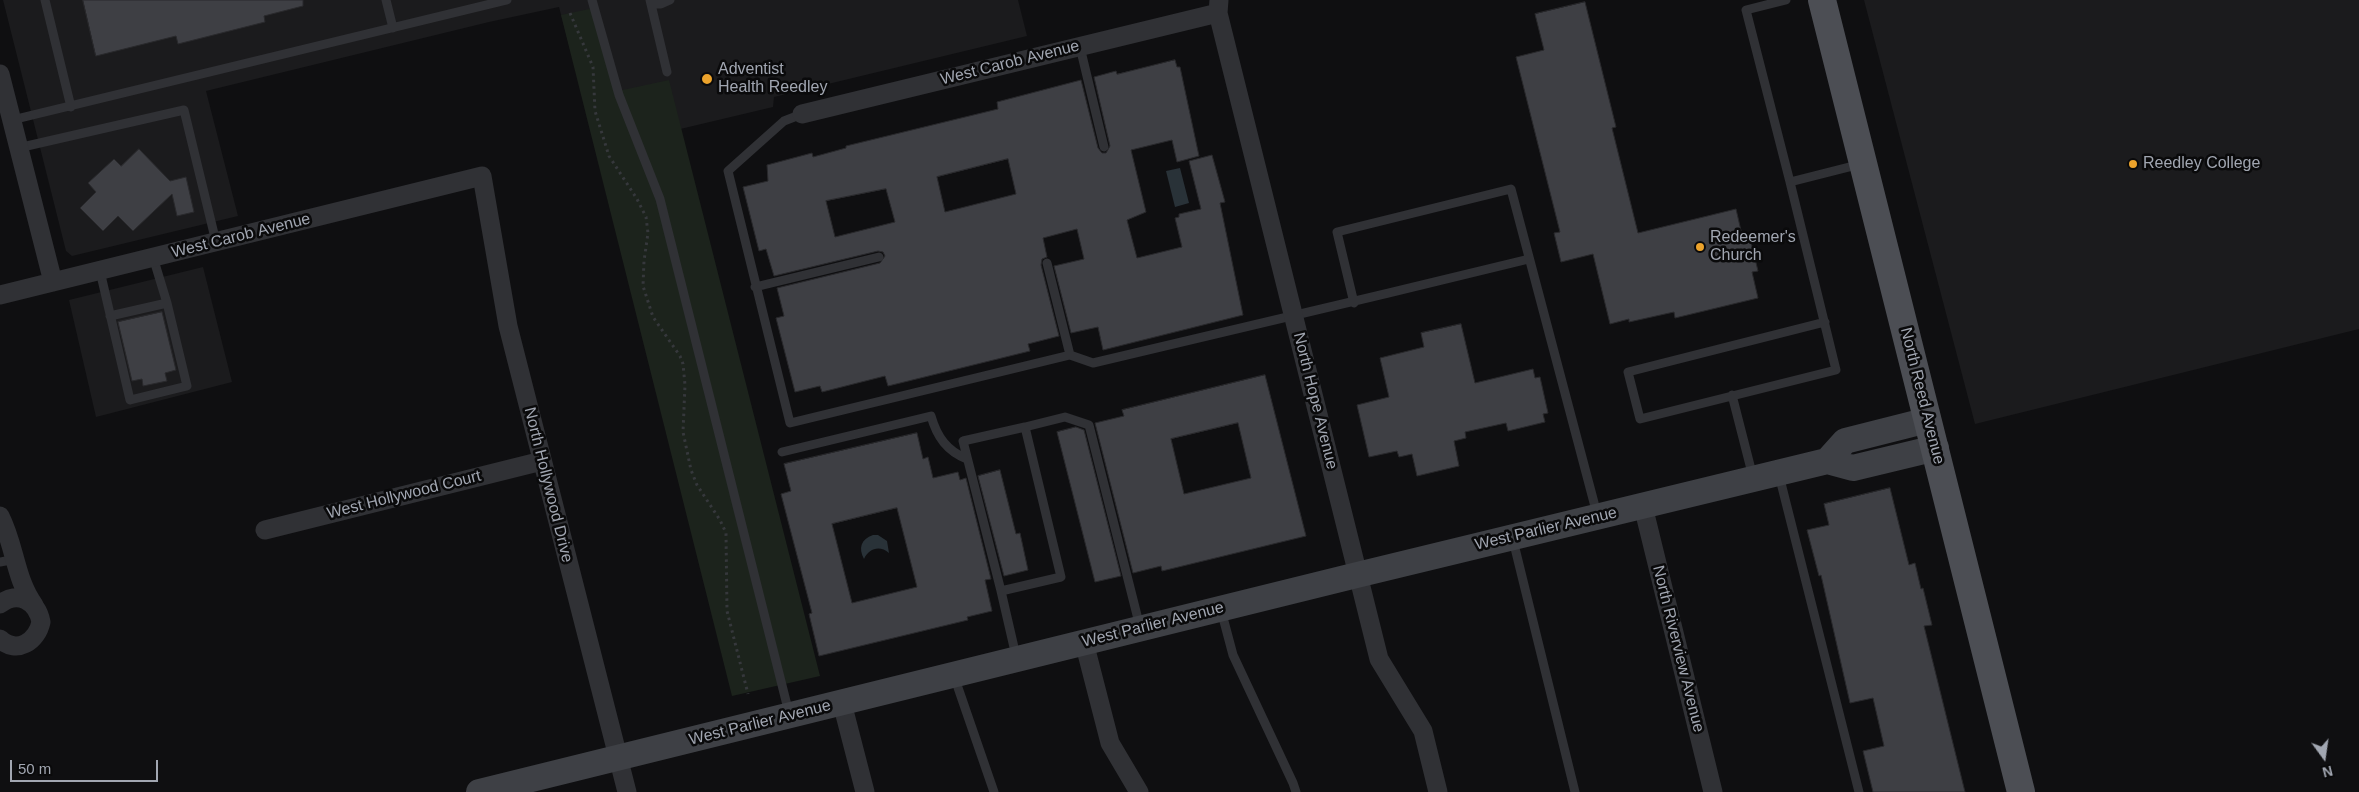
<!DOCTYPE html>
<html>
<head>
<meta charset="utf-8">
<style>
  body { margin:0 }
  #map { position:relative; width:2359px; height:792px; overflow:hidden; background:#0f0f11; font-family:Helvetica,sans-serif }
  canvas { display:block }
  .north { position:absolute; left:2299px; top:732px; width:50px; height:50px; -webkit-text-stroke:4px #0a0a0b; paint-order:stroke; rotate:166deg; font-size:14px; font-weight:700; line-height:20px; text-align:center; color:#a1a6b1 }
  .north::after { content:''; display:block; margin:auto; width:18px; height:22px; background:#a1a6b1; clip-path:polygon(50% 0,100% 100%,50% 72%,0 100%) }
  .scale { position:absolute; left:10px; top:760px; width:148px; height:22px; box-sizing:border-box; border:2px solid #a1a6b1; border-top:0; padding-left:6px; font-size:15px; line-height:18px; white-space:nowrap; color:#a1a6b1; -webkit-text-stroke:4px #0a0a0b; paint-order:stroke }
</style>
</head>
<body>
<div id="map">
<canvas width="2359" height="792"></canvas>
<div class="north">N</div>
<div class="scale">50 m</div>
</div>
<script>
const c = document.querySelector('canvas').getContext('2d');
c.lineJoin = 'round';
function paint(path, color) {
  c.fillStyle = color;
  c.fill(path, 'evenodd');
}
function stroke(path, color, width, dash) {
  c.strokeStyle = color;
  c.lineWidth = width;
  c.lineCap = dash ? 'butt' : 'round';
  c.setLineDash(dash || []);
  c.stroke(path);
}
function write(font, color, halo, rows, align = 'center') {
  c.font = font + ' Helvetica,sans-serif';
  c.lineWidth = 5;
  c.setLineDash([]);
  c.textBaseline = 'middle';
  c.strokeStyle = halo;
  c.fillStyle = color;
  for (const [text, x, y, turn = 0] of rows) {
    c.save();
    c.translate(x, y);
    c.rotate((+turn || 0) * Math.PI / 180);
    c.textAlign = isNaN(turn) ? turn : align;
    if (halo) c.strokeText(text, 0, 0);
    c.fillText(text, 0, 0);
    c.restore();
  }
}
paint(new Path2D(`
  M3,0H1018L1027,36L774,97L773,107L596,149L559,7L489,22L206,91L238,216L72,256L66,251Z
  M1864,0H2359V329L1975,424Z
  M203,267L232,382L96,417L69,300Z`), '#1b1b1d');
paint(new Path2D(`
  M594,8L618,91L669,80L820,676L732,696L561,15Z`), '#1c231c');
paint(new Path2D(`
  M1180,168L1189,203L1175,207L1166,171Z
  M873,535H878L887,541L889,553C880,545 869,548 864,559C858,548 861,539 873,535Z`), '#293238');
const building = new Path2D(`
  M83,0H303V6L264,16L265,22L178,44L176,36L96,56Z
  M1585,2L1616,127L1612,128L1638,233L1736,209L1742,235L1749,234L1758,271L1752,272L1758,298L1675,318L1674,312L1629,322V319L1610,324L1593,254L1561,262L1554,233L1560,232L1516,57L1544,50L1535,14Z
  M1175,60L1177,67H1180L1199,156L1177,162L1172,140L1131,150L1146,212L1127,220L1137,258L1182,247L1175,218L1179,217V214L1201,209L1189,161L1212,155L1225,202L1220,203L1243,315L1103,350L1098,327L1071,333L1054,266L1084,259L1077,229L1043,238L1047,257L1042,259L1041,265L1059,336L1028,344L1030,351L888,386L885,376L822,392L820,386L795,392L776,318L784,316L777,288L880,263L885,256L883,252L878,251L774,276L766,249L759,251L743,187L768,181L767,165L812,153L813,157L846,148V146L998,109L997,102L1081,80L1098,148L1102,153H1106L1110,146L1094,77L1116,71L1117,74ZM1008,159L1016,194L945,212L937,177ZM886,189L895,222L835,237L826,201Z
  M139,149L170,181L186,177L194,212L177,216L172,194L133,231L118,216L103,231L80,208L96,192L88,183L114,159L121,166Z
  M162,312L176,370L165,373L167,381L143,386L142,379L132,381L118,322Z
  M1461,324L1475,383L1533,369L1535,378L1540,377L1548,413L1543,414L1545,422L1508,431L1506,423L1465,432L1466,438L1454,441L1459,466L1417,476L1412,454L1399,457L1397,451L1369,457L1357,405L1389,397L1380,358L1424,347L1421,333Z
  M1265,375L1306,536L1162,571L1161,566L1133,573L1095,423L1124,416L1122,410ZM1238,423L1251,478L1184,494L1171,439Z
  M1076,427L1084,430L1121,576L1095,582L1057,432Z
  M917,433L923,459L928,457L933,478L958,472L960,480L966,478L991,579L985,580L992,611L967,617L968,620L819,656L809,614L812,613L781,494L791,491L784,464ZM897,508L917,587L852,603L832,524Z
  M1000,470L1016,534L1020,533L1028,570L1004,576L978,476Z
  M1890,488L1909,565L1915,563L1921,589L1923,588L1932,625L1924,626L1965,792H1873L1863,751L1884,746L1873,698L1850,703L1821,575L1819,576L1807,530L1829,525L1824,504Z`);
paint(building, '#3e3f44');
stroke(building, '#29292c', 1);
stroke(new Path2D(`
  M570,13L593,67L595,111L609,156L637,199L646,217L648,233L644,261L643,286L653,317L680,356L683,364L685,385L683,432L691,470L697,485L720,520L726,533L727,611L748,694`), '#36383c', 3, [2.5, 4]);
stroke(new Path2D(`
  M45,0L71,107
  M386,0L393,28
  M592,0L619,95L660,199L789,713
  M650,0L667,72
  M1786,0L1746,10L1790,182
  M651,4H661L670,0
  M1080,47L1104,147
  M802,114L784,121L728,171L790,423L1070,355L1093,363C1239,328 1384,295 1529,259
  M12,120L507,0
  M18,148L184,110L216,242
  M1047,263L1070,355
  M100,271L130,400L187,386L167,303
  M755,287L879,257
  M1354,303L1337,232L1511,189L1597,514
  M110,316L167,303L153,257
  M1825,322L1628,372L1640,419L1836,370L1790,182L1861,164
  M1732,395L1753,477
  M1025,427L1065,417L1089,425L1140,627
  M782,452L931,416C937,437 947,451 967,459
  M1779,475L1859,792
  M1513,540L1575,792
  M0,562L16,559
  M1001,591L963,441L1025,427L1061,577L1001,591L1016,656
  M1221,610L1233,655L1293,783L1296,792
  M954,676L994,792`), '#303135', 9);
stroke(new Path2D(`
  M1219,0L1218,13L1379,659L1423,731L1438,792
  M0,74L53,282
  M802,114L1218,13
  M0,295L482,176L508,326L627,792
  M1643,506L1713,792
  M0,516C15,545 15,579 34,605
  M265,530L542,461
  M0,604C18,590 37,601 41,622C37,641 17,655 0,639
  M1084,642L1110,743L1139,792
  M842,703L865,792`), '#303135', 19);
stroke(new Path2D(`
  M1827,461L1845,441L1928,420
  M479,792L1357,575L1827,461L1853,468L1936,448`), '#3e4045', 26);
stroke(new Path2D(`
  M1822,0L2021,792`), '#4c4e54', 28);
for (const [x, y, r, color] of [
  [707,79,6,"#eca32c"],
  [2133,164,5,"#eca32c"],
  [1700,247,5,"#eca32c"]
]) {
  const dot = new Path2D();
  dot.arc(x, y, r, 0, 2 * Math.PI);
  c.fillStyle = color;
  c.fill(dot);
  stroke(dot, '#0a0a0b', 2);
}
write('16px', '#a1a6b1', '#0a0a0b', [
  ["West Carob Avenue",1010,63,-14],
  ["West Carob Avenue",241,236,-14],
  ["North Reed Avenue",1922,396,76],
  ["North Hope Avenue",1315,401,76],
  ["North Hollywood Drive",548,485,76],
  ["West Hollywood Court",404,495,-14],
  ["West Parlier Avenue",1546,529,-13],
  ["West Parlier Avenue",1153,625,-14],
  ["North Riverview Avenue",1678,649,76],
  ["West Parlier Avenue",760,723,-14]
]);
write('16px', '#a1a6b1', '#0a0a0b', [
  ["Adventist",718,70],
  ["Health Reedley",718,88],
  ["Reedley College",2143,164],
  ["Redeemer's",1710,238],
  ["Church",1710,256]
], 'left');
</script>
</body>
</html>
